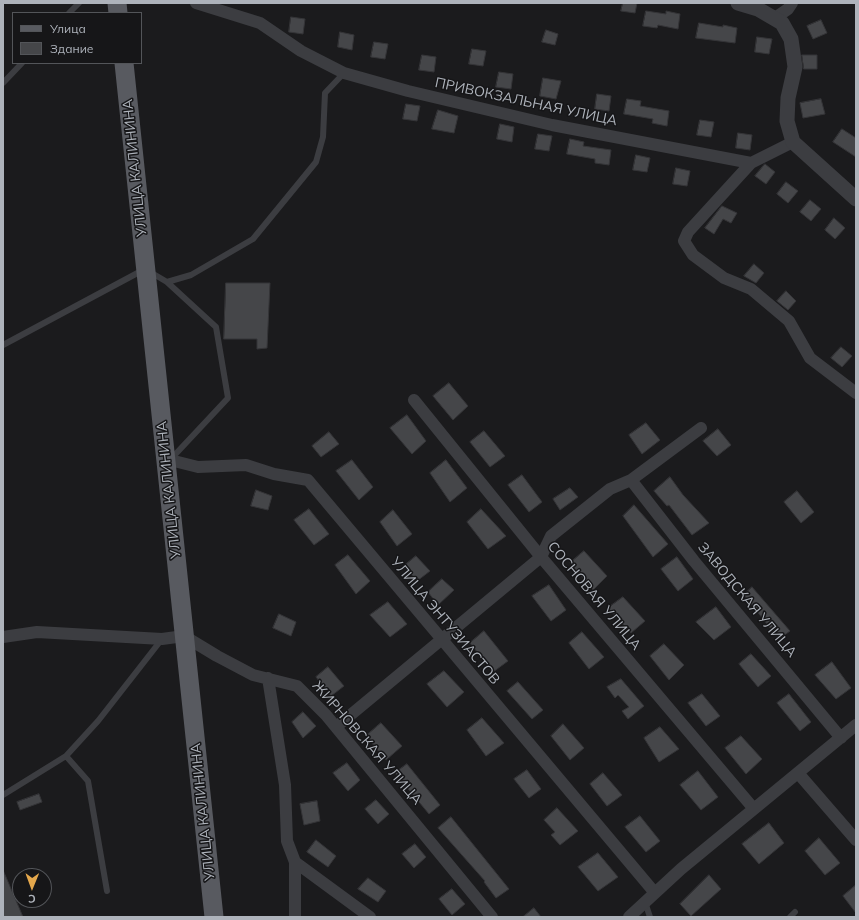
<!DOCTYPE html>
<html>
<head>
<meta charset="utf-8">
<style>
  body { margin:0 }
  #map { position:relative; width:859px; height:920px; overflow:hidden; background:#1b1b1d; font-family:Mulish,sans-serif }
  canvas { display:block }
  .frame { position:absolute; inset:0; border:4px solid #aeb3bb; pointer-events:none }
  .legend { position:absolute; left:12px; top:12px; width:130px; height:52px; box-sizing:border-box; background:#161618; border:1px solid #535559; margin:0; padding:5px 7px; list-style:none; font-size:12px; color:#aeb3bb }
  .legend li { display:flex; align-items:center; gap:8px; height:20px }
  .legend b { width:20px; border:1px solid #535559 }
  .north { position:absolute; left:12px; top:868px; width:40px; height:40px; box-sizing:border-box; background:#161618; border:1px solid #535559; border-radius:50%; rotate:181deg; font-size:11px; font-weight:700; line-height:16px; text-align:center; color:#aeb3bb }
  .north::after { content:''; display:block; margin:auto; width:14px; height:18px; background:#e4a74c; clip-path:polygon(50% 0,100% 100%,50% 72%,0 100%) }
</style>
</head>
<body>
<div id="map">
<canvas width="859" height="920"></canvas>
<div class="frame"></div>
<ul class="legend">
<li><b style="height:5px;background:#585a60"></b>Улица</li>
<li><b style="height:11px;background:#454649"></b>Здание</li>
</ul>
<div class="north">С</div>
</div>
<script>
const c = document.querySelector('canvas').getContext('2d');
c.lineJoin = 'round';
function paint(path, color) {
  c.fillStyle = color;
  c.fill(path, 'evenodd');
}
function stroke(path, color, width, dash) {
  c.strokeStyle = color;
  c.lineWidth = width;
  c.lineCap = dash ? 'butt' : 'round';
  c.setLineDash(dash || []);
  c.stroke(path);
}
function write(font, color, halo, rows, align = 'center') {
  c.font = font + ' Mulish,sans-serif';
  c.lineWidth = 3;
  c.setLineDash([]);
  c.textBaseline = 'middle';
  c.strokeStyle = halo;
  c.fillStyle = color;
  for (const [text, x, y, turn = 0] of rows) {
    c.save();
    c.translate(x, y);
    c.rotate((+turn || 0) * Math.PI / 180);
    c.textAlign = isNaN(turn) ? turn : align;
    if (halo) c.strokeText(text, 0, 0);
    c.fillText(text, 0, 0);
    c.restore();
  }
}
const building = new Path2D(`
  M623,3H637L635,13L621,11Z
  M646,11L666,14V11L680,14L678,29L658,25L657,28L643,26Z
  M291,17L305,19L303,34L289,32Z
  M821,20L827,33L813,39L807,26Z
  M699,23L723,27V25L737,28L735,43L696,38Z
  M546,30L558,34L555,45L542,42Z
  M340,32L354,35L352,50L338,47Z
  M757,37L772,39L769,54L755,52Z
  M374,42L388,44L385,59L371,57Z
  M472,49L486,51L483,66L469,64Z
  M422,55L436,57L434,72L419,70Z
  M802,55H817V69H804Z
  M499,72L513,74L511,89L496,87Z
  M543,78L561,81L556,99L540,96Z
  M597,94L611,96L609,111L595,109Z
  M627,99L641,101L640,106L669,111L667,126L652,123L653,119L624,114Z
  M821,99L825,114L803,118L800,103Z
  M406,104L420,106L417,121L403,119Z
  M438,110L458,116L454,133L432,129Z
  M700,120L714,122L711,137L697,135Z
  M500,124L514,127L512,142L497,139Z
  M842,129L856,138V157L833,142Z
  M738,133L752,135L750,150L736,148Z
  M538,134L552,136L549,151L535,149Z
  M570,139L584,142L583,146L611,150L609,165L595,163V159L567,154Z
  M636,155L650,158L647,172L633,170Z
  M765,164L775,172L766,184L755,176Z
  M676,168L690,171L687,186L673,184Z
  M786,182L798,191L788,203L777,194Z
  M810,200L821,209L811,221L800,212Z
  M722,206L737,213L731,223L723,219L714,234L705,228Z
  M834,218L845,228L835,239L825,230Z
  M754,264L764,273L756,283L744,276Z
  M226,283H270L267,348L257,349V339H224Z
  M786,291L796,301L788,310L777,301Z
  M841,347L852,356L842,367L831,358Z
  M449,383L468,406L453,420L433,396Z
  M407,415L426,441L412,454L390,428Z
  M646,423L660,440L642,454L629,435Z
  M718,429L731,445L717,456L703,441Z
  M484,431L505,456L490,467L470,442Z
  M329,432L339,444L321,457L312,446Z
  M352,460L373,487L359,500L336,471Z
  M446,460L467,488L450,502L430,473Z
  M522,475L542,502L529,512L508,485Z
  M670,477L683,495L709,523L692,535L669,505L667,506L654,491Z
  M570,488L578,497L560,510L553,499Z
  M256,490L272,496L268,510L251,506Z
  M797,491L814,512L801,523L784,502Z
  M634,505L668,544L653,557L623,516Z
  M309,509L329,534L314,545L294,520Z
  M481,509L506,536L488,549L467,522Z
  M393,510L412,534L397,546L380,522Z
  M584,551L607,576L593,590L570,563Z
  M348,555L370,581L356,594L335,565Z
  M416,556L430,571L417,581L404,566Z
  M677,557L693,579L678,591L661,569Z
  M442,579L454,590L438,605L428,592Z
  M549,585L566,610L551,621L532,596Z
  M752,587L790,631L779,639L744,595Z
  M623,597L645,621L631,633L608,608Z
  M388,602L407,624L390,637L370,615Z
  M716,607L731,627L714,640L696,622Z
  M279,614L296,622L291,636L273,628Z
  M484,631L508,661L493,672L470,643Z
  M582,632L604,657L589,669L569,643Z
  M664,644L684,665L669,680L650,656Z
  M751,654L771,676L758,687L739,664Z
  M832,662L851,688L836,699L815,675Z
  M328,667L344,686L331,696L316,677Z
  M444,671L464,692L447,707L427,684Z
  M621,679L644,706L628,719L622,711L629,707L618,695L615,698L607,687Z
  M518,682L543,710L532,719L507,691Z
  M702,694L720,716L706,726L688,703Z
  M789,694L811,722L800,731L777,703Z
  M303,712L316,726L303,738L292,722Z
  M482,718L504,743L486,756L467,730Z
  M381,723L402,746L386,760L366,736Z
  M563,724L584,748L570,760L551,736Z
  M660,727L679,749L659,762L644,738Z
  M741,736L762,759L746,774L725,748Z
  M347,763L360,780L348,791L333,773Z
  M407,764L440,805L429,814L395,773Z
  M527,770L541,789L529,798L514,779Z
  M698,771L718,797L701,810L680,785Z
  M603,773L622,795L607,806L590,784Z
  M39,794L42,802L20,810L17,802Z
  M376,800L389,814L378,824L365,809Z
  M317,801L320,821L304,825L300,804Z
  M557,808L578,831L560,845L551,835L555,832L544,820Z
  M640,816L660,841L646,852L625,827Z
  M451,817L509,889L496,898L484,882L485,881L438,828Z
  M769,823L784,843L759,864L742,844Z
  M819,838L840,863L825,875L805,851Z
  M316,840L336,856L328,867L307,852Z
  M415,844L426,857L414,868L402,854Z
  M598,853L618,877L598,891L578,867Z
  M3,870L23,917H3Z
  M709,875L721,889L691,916L680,904Z
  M368,878L386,891L378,902L358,889Z
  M856,885V913L843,896Z
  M452,889L465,904L452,915L439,899Z
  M534,908L541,917H523Z`);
paint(building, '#454649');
stroke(building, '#353538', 1);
stroke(new Path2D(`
  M69,13L79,3
  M3,83L22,63
  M167,282L191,275L253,239L316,162L323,137L325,93L344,73
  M3,345L145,269L167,282L216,327L228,398L170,460
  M66,756L88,781L107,891
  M3,795L66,756L98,721L162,639
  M645,902L650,917
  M790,917L795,912`), '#3c3d41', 6);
stroke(new Path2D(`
  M196,3L260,23L301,51L344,73L408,91L552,125L751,163
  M775,18L788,9L792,3
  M793,142L751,163L688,232L684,241L693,255L724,278L751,289L789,321L810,358L856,393
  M414,400L541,557L754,809
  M165,455L170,460L198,467L246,465L274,474L308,480L655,893
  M631,480L694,561L841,738
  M3,637L37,632L162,639L184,636L217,656L253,675L297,686L326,715L492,917
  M268,678L285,785L287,841L295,862L370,917
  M336,727L541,557L551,536L610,489L631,480L701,428
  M798,773L856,840
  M295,862V917
  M629,917L681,869L856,725`), '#3c3d41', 12);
stroke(new Path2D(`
  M738,3L758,9L782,23L791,39L795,67L788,98L787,121L793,142L856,199`), '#3c3d41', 15);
stroke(new Path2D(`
  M117,3L118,13
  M124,63L214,917`), '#585a60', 19);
write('14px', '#aeb3bb', '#161618', [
  ["ПРИВОКЗАЛЬНАЯ УЛИЦА",526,102,12],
  ["УЛИЦА КАЛИНИНА",135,168,-96],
  ["УЛИЦА КАЛИНИНА",169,490,-96],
  ["СОСНОВАЯ УЛИЦА",594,596,50],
  ["ЗАВОДСКАЯ УЛИЦА",747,600,50],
  ["УЛИЦА ЭНТУЗИАСТОВ",445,621,50],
  ["ЖИРНОВСКАЯ УЛИЦА",367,743,49],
  ["УЛИЦА КАЛИНИНА",203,812,-96]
]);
</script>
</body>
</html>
